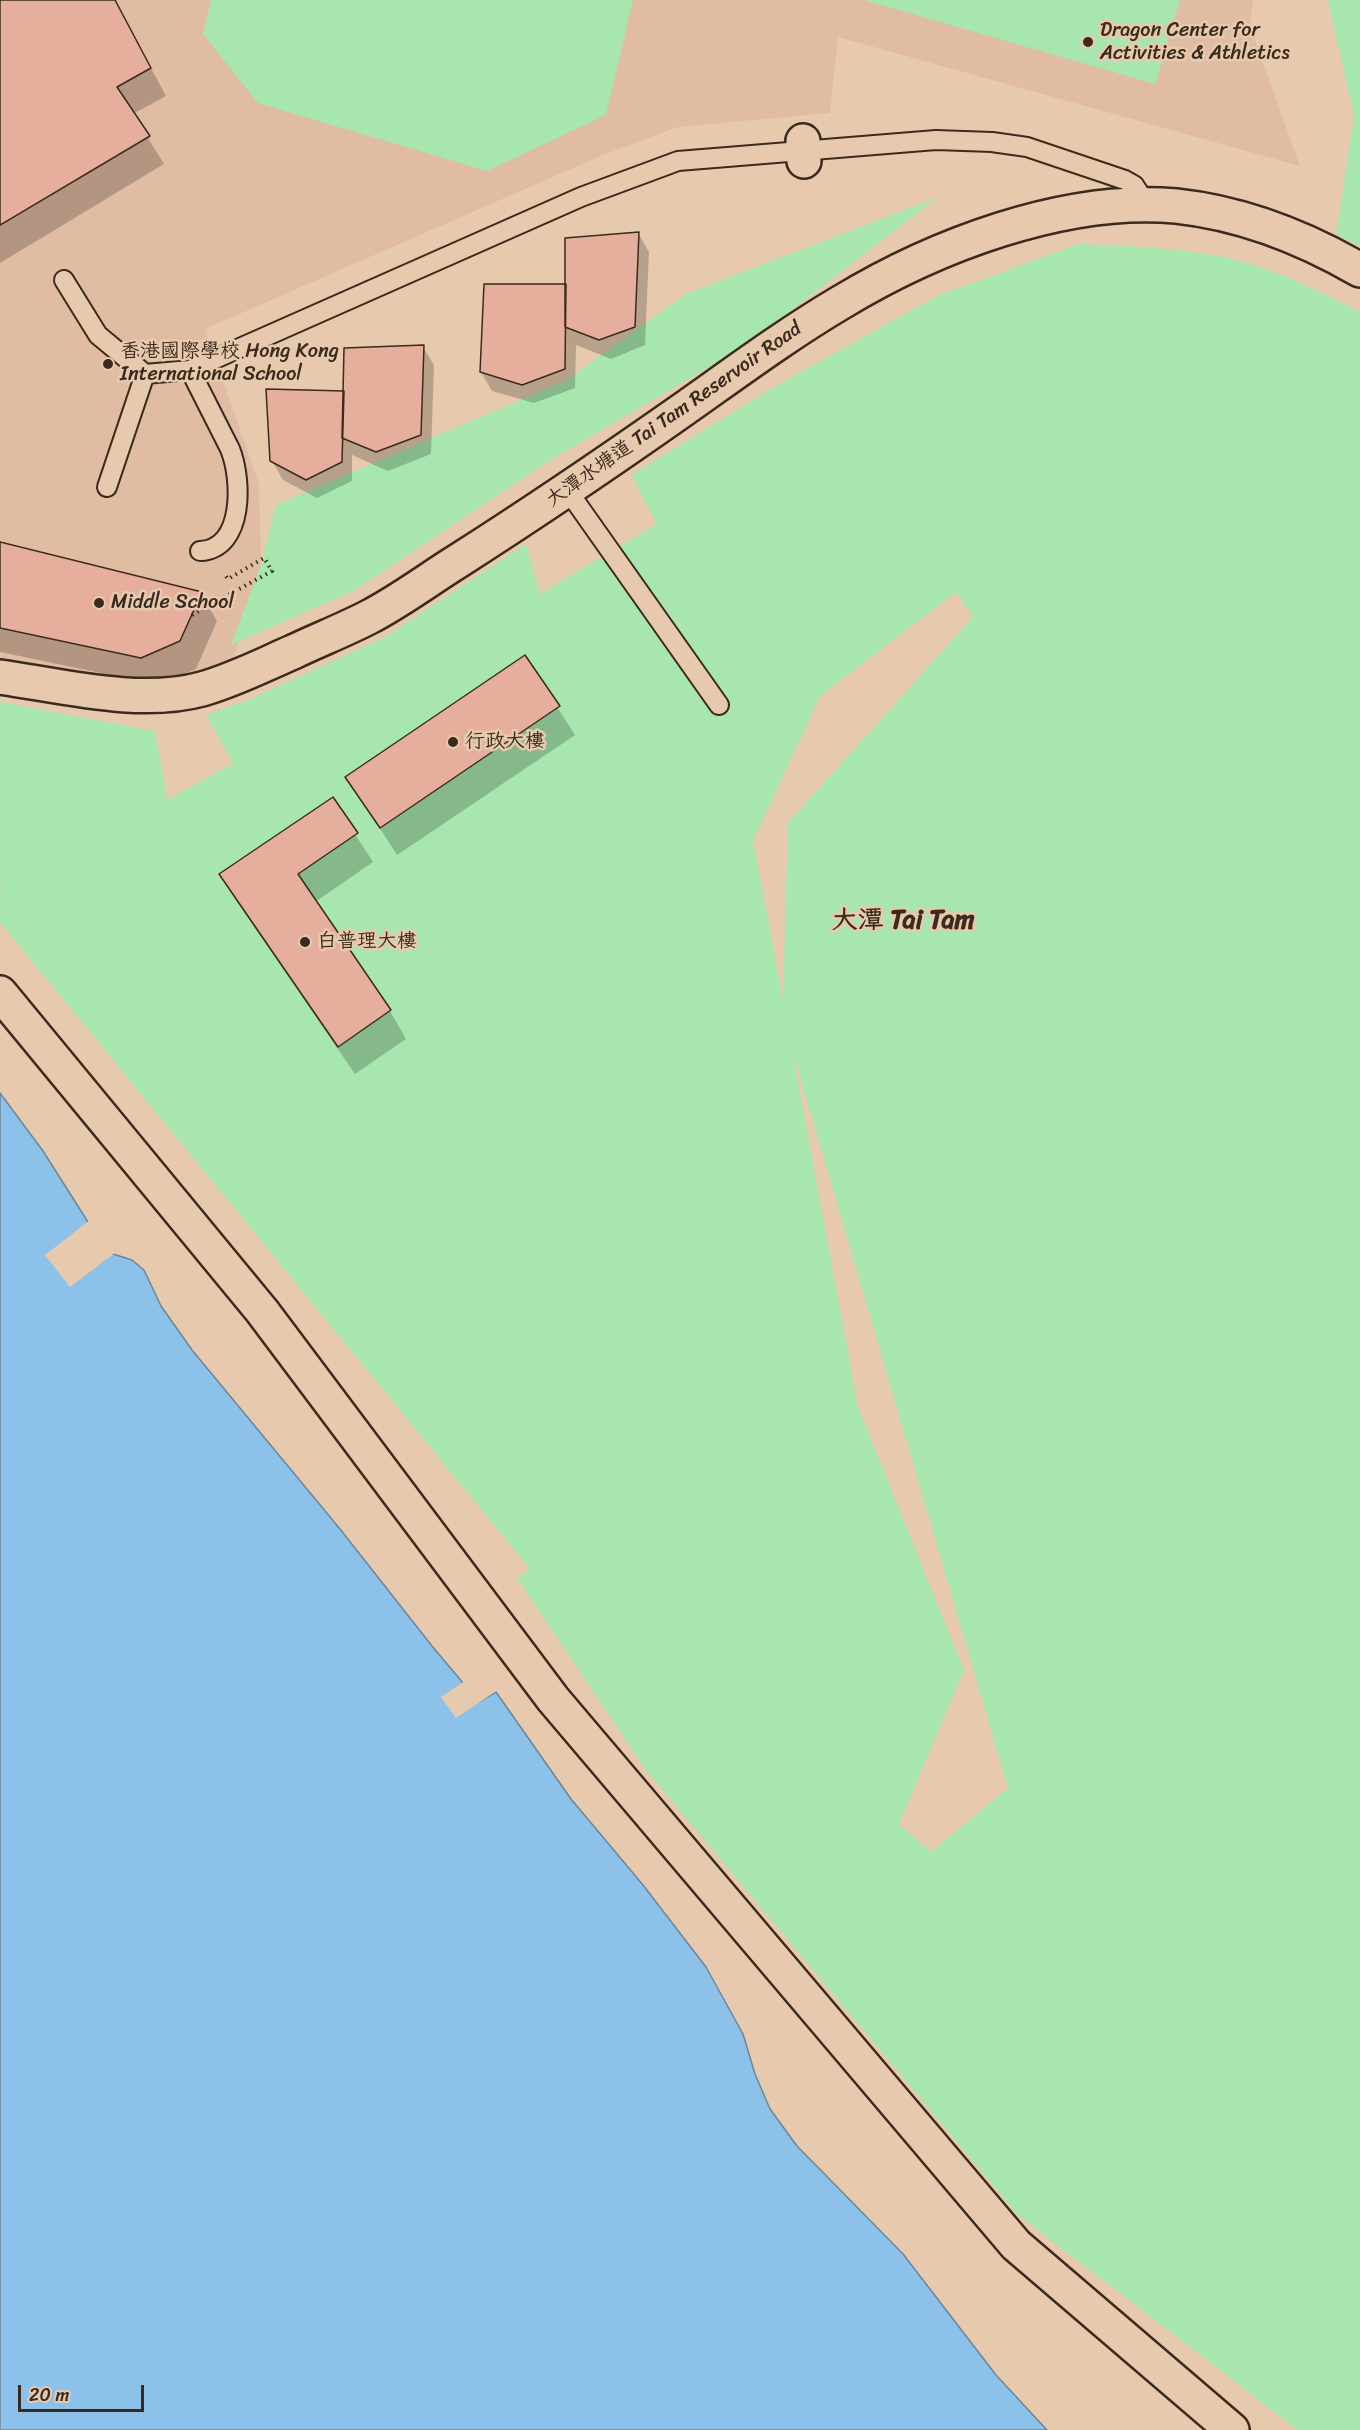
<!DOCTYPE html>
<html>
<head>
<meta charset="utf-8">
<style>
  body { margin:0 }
  #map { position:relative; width:1360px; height:2430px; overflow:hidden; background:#e7caae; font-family:Sriracha,sans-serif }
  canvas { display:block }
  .scale { position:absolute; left:18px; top:2385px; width:126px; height:27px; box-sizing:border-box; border:3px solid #3b2a1e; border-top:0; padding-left:8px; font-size:18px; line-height:21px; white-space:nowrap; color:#3b2a1e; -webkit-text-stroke:4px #e7caae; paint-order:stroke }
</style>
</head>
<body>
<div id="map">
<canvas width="1360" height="2430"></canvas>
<div class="scale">20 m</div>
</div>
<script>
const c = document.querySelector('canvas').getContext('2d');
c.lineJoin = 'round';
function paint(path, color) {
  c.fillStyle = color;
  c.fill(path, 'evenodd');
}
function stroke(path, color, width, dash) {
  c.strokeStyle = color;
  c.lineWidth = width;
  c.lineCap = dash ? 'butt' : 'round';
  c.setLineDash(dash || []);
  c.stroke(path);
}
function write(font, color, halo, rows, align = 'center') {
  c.font = font + ' Sriracha,"LXGW WenKai TC",sans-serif';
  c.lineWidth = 5;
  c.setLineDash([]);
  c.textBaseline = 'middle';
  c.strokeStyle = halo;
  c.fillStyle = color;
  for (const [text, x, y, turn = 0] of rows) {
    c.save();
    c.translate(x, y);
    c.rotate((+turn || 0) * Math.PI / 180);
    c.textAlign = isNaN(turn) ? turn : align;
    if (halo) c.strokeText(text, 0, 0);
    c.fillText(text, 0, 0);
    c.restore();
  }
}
paint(new Path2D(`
  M0,0H1253L1250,26L1300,166L838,37L830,113L678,127L603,155L205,329L259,484L261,565L232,665L167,685L0,664Z`), '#e0bca3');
paint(new Path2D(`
  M211,0H633L606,115L487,171L258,103L203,34Z
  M864,0H1180L1155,84Z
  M1328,0H1360V246L1336,234L1354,116Z
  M938,197L748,344L552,459L355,590L231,645L261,565L276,505L567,380L686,294Z
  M1079,244C1134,246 1188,248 1241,261C1280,271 1324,294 1360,312V2430H1298L1017,2214L646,1770L517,1578L530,1569L0,922V892L6,888L0,889V702L155,731L167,800L233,763L206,715L248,700L383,638L526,544L540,594L657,524L631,475L776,386L937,296ZM956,592L973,617L788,823L783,999L753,841L820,696ZM792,1049L1008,1788L931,1852L899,1824L964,1670L858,1407Z`), '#a7e6ae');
const water = new Path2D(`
  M0,1093L43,1151L88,1222L113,1254L132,1260L144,1270L161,1306L192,1350L340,1529L432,1646L479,1702L496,1692L571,1799L643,1885L706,1967L743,2034L755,2074L770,2109L797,2146L903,2254L996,2375L1047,2430H0Z`);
paint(water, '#8cc2ea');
stroke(water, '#6c8598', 1.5);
paint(new Path2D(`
  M90,1220L116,1252L70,1287L45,1255Z
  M465,1681L480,1698L495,1689L498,1690L456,1718L441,1697Z`), '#e7caae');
paint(new Path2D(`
  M0,0H114L166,96L133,114L164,164L0,263Z
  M638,233L649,252L645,345L611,359L576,345L575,388L534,403L492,391L481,372L568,286Z
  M423,347L434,365L431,454L388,471L352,455V481L317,498L283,480L272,461L345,392Z
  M0,544L201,593L217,621L196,669L158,685L0,652Z
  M525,657L575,735L397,855L347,777Z
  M332,799L373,862L315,902L390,1011L406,1039L355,1074L237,902L221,874Z`), '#0003');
const building = new Path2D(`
  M0,0H115L151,68L117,87L150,136L0,225Z
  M639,232L635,327L599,340L565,327V238Z
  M484,284H566L565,369L522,385L480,372Z
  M424,345L421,435L376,452L342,438L344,348Z
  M266,389L344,391L342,462L306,480L270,461Z
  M0,542L202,592L180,641L141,658L0,628Z
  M525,655L560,706L380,828L345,777Z
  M333,797L358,833L298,874L391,1010L338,1047L219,874Z`);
paint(building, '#e6ae9d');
stroke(building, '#3b2a1e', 1.5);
const lane = new Path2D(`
  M64,280L98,335L145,374L190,370L581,197L678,161L936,140L992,142L1027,147L1125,180L1134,185L1147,205
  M190,370L230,449C242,478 245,549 200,551
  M107,487L145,374
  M568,491L719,705`);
const street = new Path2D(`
  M803,141L804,161
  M0,677C63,686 140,706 202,689C234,680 263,665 293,652C318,640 344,630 369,617C400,601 429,579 458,561C530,515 601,467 671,418C727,379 781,338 840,303C934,246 1064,196 1176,206C1242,213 1303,237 1360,270
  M0,993L262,1311L553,1699L1016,2245L1232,2430`);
stroke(lane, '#3b2a1e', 22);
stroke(street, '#3b2a1e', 38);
stroke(new Path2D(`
  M192,615L272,571L264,558L228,579L225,575`), '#3b2a1e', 4, [1.5, 4.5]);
stroke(lane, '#e7caae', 18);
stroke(street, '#e7caae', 33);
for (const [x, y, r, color] of [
  [1088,42,6,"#3b2a1e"],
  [108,364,6,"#3b2a1e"],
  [99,603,6,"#3b2a1e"],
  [453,742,6,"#3b2a1e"],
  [305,942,6,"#3b2a1e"]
]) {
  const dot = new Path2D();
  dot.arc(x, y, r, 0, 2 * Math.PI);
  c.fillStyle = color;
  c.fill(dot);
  stroke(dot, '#e7caae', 2);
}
write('20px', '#3b2a1e', '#e7caae', [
  ["Dragon Center for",1100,31],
  ["Activities & Athletics",1100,54],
  ["香港國際學校 Hong Kong",120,352],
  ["International School",120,375],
  ["Middle School",111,603],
  ["行政大樓",465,742],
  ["白普理大樓",317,942]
], 'left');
write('20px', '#3b2a1e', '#e7caae', [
  ["大潭水塘道 Tai Tam Reservoir Road",674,415,-35]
]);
write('bold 26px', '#3b2a1e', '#e7caae', [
  ["大潭 Tai Tam",903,921]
]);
</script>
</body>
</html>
